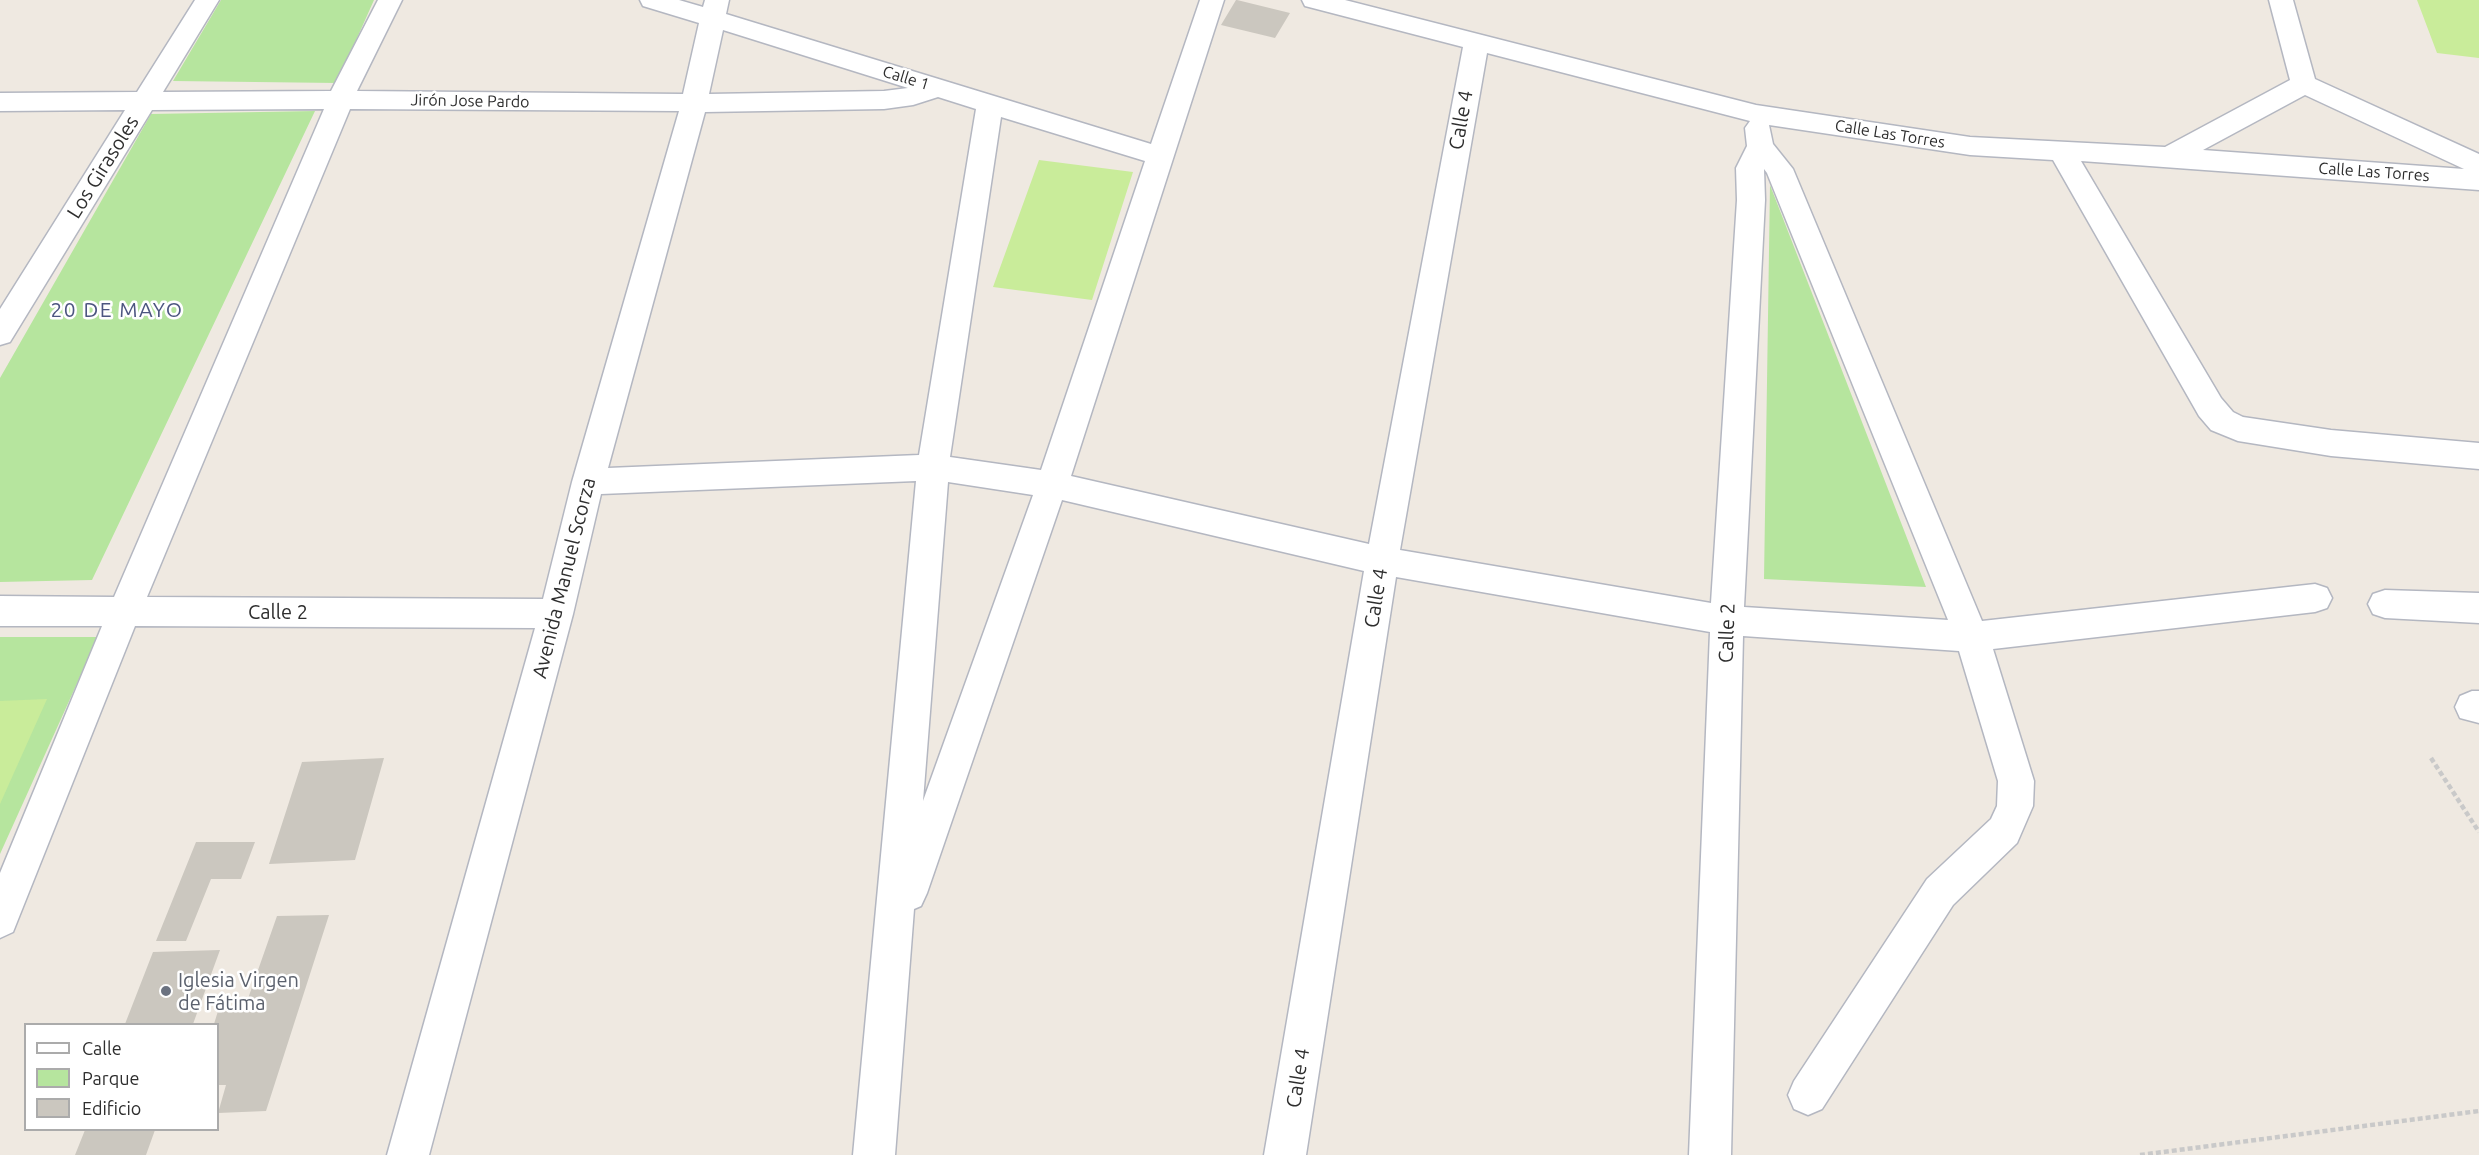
<!DOCTYPE html>
<html>
<head>
<meta charset="utf-8">
<style>
  body { margin:0 }
  #map { position:relative; width:2479px; height:1155px; overflow:hidden; background:#efe9e1; font-family:Ubuntu,sans-serif }
  canvas { display:block }
  .legend { position:absolute; left:24px; top:1023px; width:195px; height:108px; box-sizing:border-box; background:#fff; border:2px solid #ababab; margin:0; padding:8px 10px; list-style:none; font-size:18px; color:#2e2e2e }
  .legend li { display:flex; align-items:center; gap:12px; height:30px }
  .legend b { width:30px; border:2px solid #ababab }
</style>
</head>
<body>
<div id="map">
<canvas width="2479" height="1155"></canvas>
<ul class="legend">
<li><b style="height:8px;background:#fff"></b>Calle</li>
<li><b style="height:16px;background:#b6e59e"></b>Parque</li>
<li><b style="height:16px;background:#cbc7bf"></b>Edificio</li>
</ul>
</div>
<script>
const c = document.querySelector('canvas').getContext('2d');
c.lineJoin = 'round';
function paint(path, color) {
  c.fillStyle = color;
  c.fill(path, 'evenodd');
}
function stroke(path, color, width, dash) {
  c.strokeStyle = color;
  c.lineWidth = width;
  c.lineCap = dash ? 'butt' : 'round';
  c.setLineDash(dash || []);
  c.stroke(path);
}
function write(font, color, halo, rows, align = 'center') {
  c.font = font + ' Ubuntu,sans-serif';
  c.lineWidth = 5;
  c.setLineDash([]);
  c.textBaseline = 'middle';
  c.strokeStyle = halo;
  c.fillStyle = color;
  for (const [text, x, y, turn = 0] of rows) {
    c.save();
    c.translate(x, y);
    c.rotate((+turn || 0) * Math.PI / 180);
    c.textAlign = isNaN(turn) ? turn : align;
    if (halo) c.strokeText(text, 0, 0);
    c.fillText(text, 0, 0);
    c.restore();
  }
}
paint(new Path2D(`
  M221,0H374L337,83L173,81Z
  M315,111L92,580L0,582V378L151,114Z
  M1770,185L1926,587L1764,579Z
  M0,637H98L0,854Z`), '#b6e59e');
paint(new Path2D(`
  M2417,0H2479V58L2437,53Z
  M1039,160L1133,172L1092,300L993,287Z
  M47,699L0,804V701Z`), '#c9ec9a');
paint(new Path2D(`
  M1236,0H1237L1290,13L1275,38L1221,25Z
  M384,758L355,860L269,864L302,762Z
  M196,842H255L241,879H211L186,941H156Z
  M329,915L266,1111L218,1113L226,1085H218V1024H214L218,1011L244,1010L277,916Z
  M220,950L193,1024H125L153,952Z
  M85,1130H155L146,1155H75Z`), '#cbc7bf');
const minor = new Path2D(`
  M195,0H219L163,92L331,91L378,0H402L357,91L683,94L699,23L643,6L640,0H679L703,7L705,0H729L726,14L1151,144L1200,0H1224L1071,476L1369,544L1463,47L1305,6L1302,0H1345L1756,105L1970,137L2165,147L2290,80L2269,0H2293L2315,79L2479,154V190L2081,161L2221,398L2233,412L2243,417L2331,430L2479,443V469L2331,456L2238,441L2211,430L2199,416L2053,160L1970,155L1769,125L1773,144L1793,169L1982,621L2315,584L2327,588L2332,598L2327,608L2315,612L1993,649L2034,781L2033,806L2017,843L1953,905L1822,1109L1808,1115L1794,1109L1788,1095L1794,1081L1927,879L1991,819L1997,806L1998,781L1959,651L1743,636L1731,1155H1689L1710,632L1396,577L1306,1155H1264L1364,571L1062,500L927,893L921,906L914,909L895,1155H853L916,481L601,494L573,614L429,1155H387L535,628L135,626L13,932L0,938V873L102,626H0V596L114,597L324,109L152,110L10,342L0,345V309L125,110L0,111V93L137,92ZM723,30L908,88L884,91L709,94ZM1487,53L1750,121L1745,128L1747,146L1736,168L1737,200L1711,603L1400,550ZM2305,95L2464,169L2203,150ZM938,97L976,109L919,455L608,468L705,112L884,109L913,105ZM350,109L679,111L572,482L543,599L147,597ZM1001,117L1145,161L1041,470L950,457ZM1764,169L1767,173L1948,620L1744,607L1765,200ZM948,482L1033,495L923,801Z
  M2385,590L2479,593V623L2385,618L2373,614L2368,604L2373,594Z
  M2472,691H2479V723L2460,718L2455,707L2460,696Z`);
stroke(minor, '#b4b7c1', 3);
stroke(new Path2D(`
  M2431,758L2479,832
  M2140,1155L2479,1111`), '#c9c9c9', 4.5, [5, 3]);
paint(minor, '#fff');
for (const [x, y, r, color] of [
  [166,991,6,"#6b7280"]
]) {
  const dot = new Path2D();
  dot.arc(x, y, r, 0, 2 * Math.PI);
  c.fillStyle = color;
  c.fill(dot);
  stroke(dot, '#fff', 2);
}
write('16px', '#2e2e2e', '#fff', [
  ["Calle 1",906,78,17],
  ["Jirón Jose Pardo",470,101,1],
  ["Calle Las Torres",1890,134,9],
  ["Calle Las Torres",2374,172,4]
]);
write('20px', '#2e2e2e', '#fff', [
  ["Calle 4",1461,120,-80],
  ["Los Girasoles",103,167,-58],
  ["Avenida Manuel Scorza",564,578,-76],
  ["Calle 4",1376,598,-81],
  ["Calle 2",278,612],
  ["Calle 2",1727,633,-88],
  ["Calle 4",1298,1078,-81]
]);
write('20px', '#5b616d', '#fff', [
  ["Iglesia Virgen",178,980],
  ["de Fátima",178,1003]
], 'left');
c.letterSpacing = '1.5px';
write('21px', '#4d5680', '#fff', [
  ["20 DE MAYO",117,310]
]);
c.letterSpacing = '0px';
</script>
</body>
</html>
